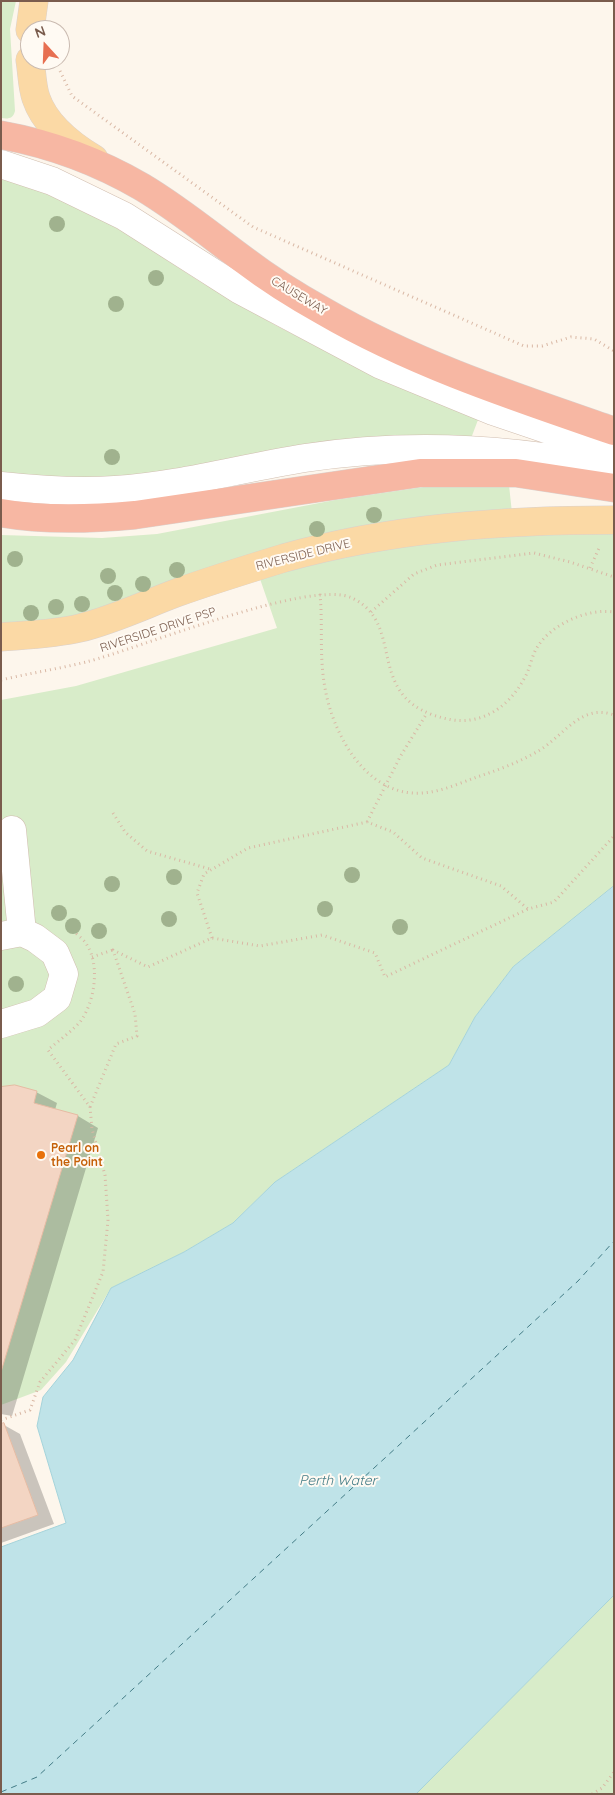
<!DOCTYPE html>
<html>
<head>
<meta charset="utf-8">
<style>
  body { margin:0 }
  #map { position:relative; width:615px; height:1795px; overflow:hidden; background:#fdf6ec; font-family:Quicksand,sans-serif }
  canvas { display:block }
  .frame { position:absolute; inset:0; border:2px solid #7a5c4d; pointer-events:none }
  .north { position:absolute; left:20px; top:20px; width:50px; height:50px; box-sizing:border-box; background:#fffaf3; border:1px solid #cabbb1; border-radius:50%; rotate:340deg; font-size:14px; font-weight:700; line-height:20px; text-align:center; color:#7a5c4d }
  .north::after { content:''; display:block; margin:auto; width:18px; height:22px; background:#e76f51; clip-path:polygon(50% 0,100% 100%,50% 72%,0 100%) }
</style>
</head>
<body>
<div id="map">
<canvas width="615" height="1795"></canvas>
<div class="frame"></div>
<div class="north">N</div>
</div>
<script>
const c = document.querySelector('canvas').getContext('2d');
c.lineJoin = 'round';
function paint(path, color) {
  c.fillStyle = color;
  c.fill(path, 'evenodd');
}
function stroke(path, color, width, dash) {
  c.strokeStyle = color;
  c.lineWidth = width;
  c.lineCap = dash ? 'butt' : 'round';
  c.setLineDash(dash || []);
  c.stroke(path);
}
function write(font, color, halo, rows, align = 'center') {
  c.font = font + ' Quicksand,sans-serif';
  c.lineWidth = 4;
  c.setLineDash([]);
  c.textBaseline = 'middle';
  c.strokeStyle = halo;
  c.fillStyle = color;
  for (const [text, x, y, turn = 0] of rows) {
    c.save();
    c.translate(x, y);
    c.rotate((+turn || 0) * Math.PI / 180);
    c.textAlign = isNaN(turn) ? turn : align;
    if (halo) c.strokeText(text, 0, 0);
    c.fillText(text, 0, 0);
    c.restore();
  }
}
paint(new Path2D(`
  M1,1H16L10,29L15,111C13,119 8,119 1,118Z
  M1,178L59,198L124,232L199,281L275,325L365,371L481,412L470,441L139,482L1,478Z
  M509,485L512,513L97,613L1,626V535L102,538L157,534L335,500L430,486Z
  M614,531V886L513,967L475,1017L449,1065L275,1182L233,1223L184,1252L111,1288L66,1362L41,1390L1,1405V700L76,686L277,628L259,576L380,548L494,534Z
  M614,1595V1794H416Z`), '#d8ecc9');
const water = new Path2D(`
  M614,886V1595L416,1794H1V1547L66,1523L37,1426L43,1397L73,1360L111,1288L184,1252L233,1223L275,1182L449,1065L475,1017L513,967Z`);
paint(water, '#bfe3e8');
stroke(water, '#a5d3da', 1);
paint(new Path2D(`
  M1,1088L36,1092L57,1103L55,1110L78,1116L98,1128L12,1416L1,1414Z
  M4,1425L20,1434L54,1524L1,1543V1426Z`), '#0003');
stroke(new Path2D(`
  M1,1792L37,1777L578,1281L614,1241`), '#437c86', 1, [6, 5]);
const building = new Path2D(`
  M15,1085L37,1091L34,1103L78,1115L1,1372V1087Z
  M4,1423L38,1515L1,1528V1424Z`);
paint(building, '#f3d5c3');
stroke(building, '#e6bba3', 1);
const minor = new Path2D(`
  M1,164L52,181L124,216L240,290L379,364L493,411L614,452
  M1,486C39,490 76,493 115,490C179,486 242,468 305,458C408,442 512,448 614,469
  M12,830L22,932
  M1,936L22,932L35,938L55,953L64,974L57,998L37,1013L1,1024`);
const major = new Path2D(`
  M30,30L34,1
  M30,60C32,72 32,87 36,98C45,125 71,145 94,159
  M1,637C27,635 55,634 80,628C113,620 144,605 176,593C212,580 248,569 284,558C391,528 503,520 614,520`);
const highway = new Path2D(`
  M1,135C51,144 99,162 142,187C179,209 210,235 244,260C269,279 296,296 323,311C414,364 515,397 614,431
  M1,513C45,521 91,519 135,515L420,473H516L614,488`);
stroke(minor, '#d1beb0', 29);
stroke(major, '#dad1cd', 29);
stroke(highway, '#dad1cd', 29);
stroke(new Path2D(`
  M60,71L72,96L253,227L524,346H542L571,337L594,339L614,351
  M590,568L600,546
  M320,594C323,626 319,656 325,688C333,735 367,797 422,793C441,792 460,783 477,777C498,770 520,762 540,750C564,735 582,703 614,715
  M371,612L414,574L437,565L534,553L570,562L614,577
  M1,680C30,673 58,669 86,662C138,649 311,578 352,598C405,623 366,691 433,715C445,719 458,722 470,720C498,716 517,695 528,671C531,663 533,653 538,646C552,624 588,608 614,612
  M113,813L125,832L147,851L210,869
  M367,822L400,757L427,713
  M212,938L197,893L204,874L248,848L367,822L393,832L422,858L501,886L528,909
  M92,957L113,950
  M90,1107L116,1044L137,1036L135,1014L113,950L148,967L212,938L260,946L322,935L375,953L385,977L528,909L554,902L614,836
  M1,1420L30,1410L40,1382L75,1340L103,1272L108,1220L105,1175L92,1129L90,1107L48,1050C58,1041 71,1032 80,1022C95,1002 101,963 85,942C82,938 77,935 74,931
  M592,1794L602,1788L614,1772`), '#d9b8a5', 3, [1, 4]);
stroke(minor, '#fff', 28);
stroke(major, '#fbd9a5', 28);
stroke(highway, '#f7b7a3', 28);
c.fillStyle = '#a0b28e';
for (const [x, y] of [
  [57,224],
  [156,278],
  [116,304],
  [112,457],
  [374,515],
  [317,529],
  [15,559],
  [177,570],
  [108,576],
  [143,584],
  [115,593],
  [82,604],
  [56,607],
  [31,613],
  [352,875],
  [174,877],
  [112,884],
  [325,909],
  [59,913],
  [169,919],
  [73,926],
  [400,927],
  [99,931],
  [16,984]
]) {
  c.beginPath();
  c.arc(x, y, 8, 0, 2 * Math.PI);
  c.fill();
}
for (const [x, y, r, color] of [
  [41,1155,5,"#e8710a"]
]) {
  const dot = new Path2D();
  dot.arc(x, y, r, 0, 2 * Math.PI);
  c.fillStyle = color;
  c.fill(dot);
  stroke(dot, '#fffaf3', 2);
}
write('12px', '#7a5c4d', '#fffaf3', [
  ["CAUSEWAY",299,296,31],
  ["RIVERSIDE DRIVE",303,555,-14],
  ["RIVERSIDE DRIVE PSP",158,630,-18]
]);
write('bold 12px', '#c56008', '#fffaf3', [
  ["Pearl on",51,1148],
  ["the Point",51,1162]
], 'left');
write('italic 14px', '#437c86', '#fffaf3', [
  ["Perth Water",338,1481]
]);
</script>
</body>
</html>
